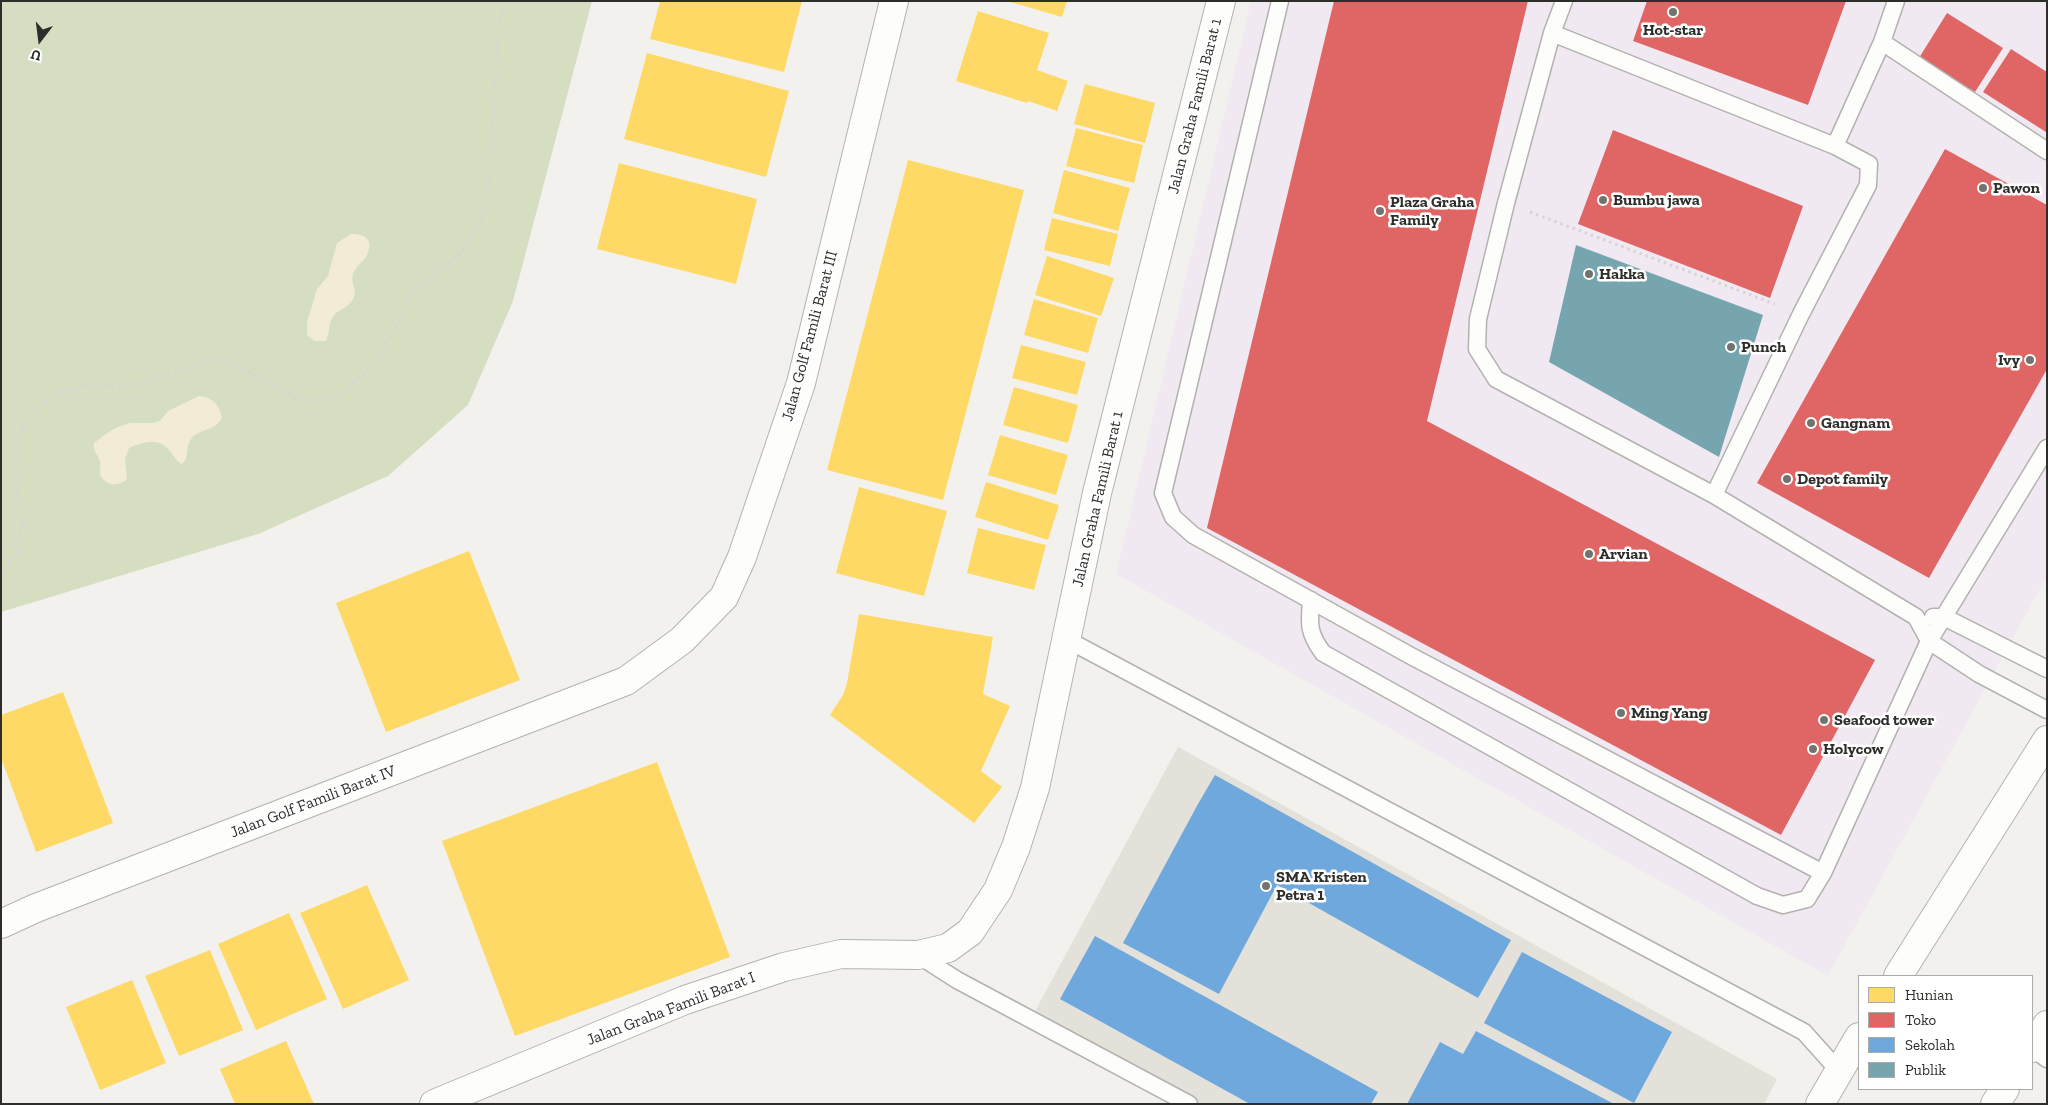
<!DOCTYPE html>
<html>
<head>
<meta charset="utf-8">
<style>
  body { margin:0 }
  #map { position:relative; width:2048px; height:1105px; overflow:hidden; background:#f2f1ee; font-family:"Zilla Slab",serif }
  canvas { display:block }
  .frame { position:absolute; inset:0; border:2px solid #2d2d2a; pointer-events:none }
  .legend { position:absolute; left:1858px; top:975px; width:175px; height:115px; box-sizing:border-box; background:#fff; border:1px solid #ababaa; margin:0; padding:6px 9px; list-style:none; font-size:15px; color:#2d2d2a }
  .legend li { display:flex; align-items:center; gap:10px; height:25px }
  .legend b { width:25px; border:1px solid #ababaa }
  .north { position:absolute; left:15px; top:15px; width:50px; height:50px; -webkit-text-stroke:4px #fff; paint-order:stroke; rotate:195deg; font-size:14px; font-weight:700; line-height:20px; text-align:center; color:#2d2d2a }
  .north::after { content:''; display:block; margin:auto; width:18px; height:22px; background:#2d2d2a; clip-path:polygon(50% 0,100% 100%,50% 72%,0 100%) }
</style>
</head>
<body>
<div id="map">
<canvas width="2048" height="1105"></canvas>
<div class="frame"></div>
<ul class="legend">
<li><b style="height:14px;background:#ffd966"></b>Hunian</li>
<li><b style="height:14px;background:#e06666"></b>Toko</li>
<li><b style="height:14px;background:#6fa8dc"></b>Sekolah</li>
<li><b style="height:14px;background:#76a5af"></b>Publik</li>
</ul>
<div class="north">U</div>
</div>
<script>
const c = document.querySelector('canvas').getContext('2d');
c.lineJoin = 'round';
function paint(path, color) {
  c.fillStyle = color;
  c.fill(path, 'evenodd');
}
function stroke(path, color, width, dash) {
  c.strokeStyle = color;
  c.lineWidth = width;
  c.lineCap = dash ? 'butt' : 'round';
  c.setLineDash(dash || []);
  c.stroke(path);
}
function write(font, color, halo, rows, align = 'center') {
  c.font = font + ' "Zilla Slab",serif';
  c.lineWidth = 5;
  c.setLineDash([]);
  c.textBaseline = 'middle';
  c.strokeStyle = halo;
  c.fillStyle = color;
  for (const [text, x, y, turn = 0] of rows) {
    c.save();
    c.translate(x, y);
    c.rotate((+turn || 0) * Math.PI / 180);
    c.textAlign = isNaN(turn) ? turn : align;
    if (halo) c.strokeText(text, 0, 0);
    c.fillText(text, 0, 0);
    c.restore();
  }
}
paint(new Path2D(`
  M1251,1H2047V576L1828,976L1116,574Z`), '#f1e9f2');
paint(new Path2D(`
  M1178,747L1777,1079L1764,1104H1171L1027,1026Z`), '#e3e1d9');
paint(new Path2D(`
  M1,1H592L513,301L468,405L388,476L258,534L1,612Z`), '#d6dec2');
paint(new Path2D(`
  M351,234C365,234 374,239 367,255C363,262 356,266 353,274C350,282 357,289 354,297C351,306 340,309 334,315C328,323 330,332 326,341H314L307,335V322L317,289L328,276L337,243Z
  M199,396C212,397 220,405 222,418C214,432 200,428 192,438C184,447 190,458 182,464C174,460 172,451 165,446C154,438 140,443 129,448L125,459L127,479C120,487 104,486 100,474C99,470 101,466 100,462C98,454 93,452 94,443L107,433L118,427L130,423H152L160,421L168,411Z`), '#f2ecd6');
paint(new Path2D(`
  M660,1H802L784,72L650,39Z
  M1007,1H1067L1062,17Z
  M978,11L1049,33L1037,70L1068,81L1057,111L1028,101L1027,103L956,81Z
  M647,53L789,91L766,177L624,139Z
  M1085,84L1155,103L1145,143L1074,124Z
  M1076,128L1143,145L1134,183L1066,166Z
  M908,160L1024,190L943,500L827,470Z
  M619,163L757,199L736,284L597,249Z
  M1064,170L1130,188L1118,231L1053,213Z
  M1052,218L1118,234L1110,266L1044,250Z
  M1047,256L1114,278L1101,316L1035,295Z
  M1034,299L1098,318L1088,353L1024,335Z
  M1021,345L1086,362L1077,395L1012,378Z
  M1014,387L1078,405L1068,443L1003,425Z
  M1000,435L1068,455L1056,495L988,475Z
  M986,482L1059,505L1048,540L975,517Z
  M859,487L947,511L924,596L836,573Z
  M978,528L1046,545L1034,590L967,573Z
  M469,551L520,680L386,732L336,603Z
  M859,614L993,637L983,694L1010,706L981,771L1002,787L974,823L830,715L843,695L847,683Z
  M63,692L113,823L36,852L1,758V715Z
  M657,762L730,957L515,1036L442,841Z
  M367,885L409,980L343,1009L300,913Z
  M289,913L327,999L256,1030L218,944Z
  M210,950L243,1030L179,1056L145,976Z
  M132,980L166,1063L100,1090L66,1007Z
  M286,1041L314,1104H235L220,1069Z`), '#ffd966');
paint(new Path2D(`
  M1334,1H1528L1427,421L1875,660L1781,835L1207,528Z
  M1647,1H1846L1808,105L1633,41Z
  M1947,13L2003,48L1975,92L1919,58Z
  M2011,49L2047,72L2046,132L1983,92Z
  M1613,130L1803,206L1770,298L1578,224Z
  M1945,149L2047,205V369L1929,578L1757,483Z`), '#e06666');
paint(new Path2D(`
  M1215,775L1511,940L1478,998L1277,885L1219,994L1123,943L1198,804Z
  M1095,936L1378,1092L1371,1104H1250L1060,999Z
  M1522,952L1672,1032L1634,1103L1484,1023Z
  M1476,1031L1614,1104H1407L1440,1042L1463,1054Z`), '#6fa8dc');
paint(new Path2D(`
  M1576,245L1763,315L1719,457L1549,362Z`), '#76a5af');
const lane = new Path2D(`
  M1280,1L1163,493L1173,517L1193,535L1411,656L1823,873
  M1564,1L1552,33L1506,203L1478,319L1477,349L1496,379L1714,495L1916,617L1929,641L1979,674L2047,710
  M1896,1L1882,42L2047,151
  M1552,33L1835,146
  M1714,495L1801,314L1868,185L1869,164L1835,146L1882,42
  M1311,600C1309,624 1308,633 1323,653L1757,896L1783,905L1807,899L1823,873L1929,641L2047,448
  M1933,617H1944L2047,669
  M1066,639L1804,1032L1838,1070
  M918,955L957,980L1189,1104
  M2032,1048L2047,1059`);
const street = new Path2D(`
  M1,924L36,908L626,681L682,640L724,597L742,557L801,383L894,1
  M434,1104L685,1000L784,967L841,954L918,955L948,948L970,932L998,890L1016,847L1035,788L1097,493L1221,1`);
const secondary = new Path2D(`
  M1898,976L2047,740
  M2032,1048L2047,1025
  M1820,1104L1859,1037
  M1995,1104L2005,1089`);
stroke(lane, '#b3b2af', 19);
stroke(street, '#b3b2af', 30);
stroke(secondary, '#b3b2af', 30);
stroke(new Path2D(`
  M1530,212L1775,304
  M1,575L18,552L22,522L17,488L16,451L24,424L37,407L60,391L89,384L125,387L203,363L232,362L297,399L321,401L342,393L364,374L384,350L414,291L459,255L479,227L488,193L499,25L505,1`), '#d5d5d4', 3, [2.5, 4]);
stroke(lane, '#fdfdfc', 16);
stroke(street, '#fdfdfc', 28);
stroke(secondary, '#fdfdfc', 28);
for (const [x, y, r, color] of [
  [1673,12,5,"#72726f"],
  [1983,188,5,"#72726f"],
  [1603,200,5,"#72726f"],
  [1380,211,5,"#72726f"],
  [1589,274,5,"#72726f"],
  [1731,347,5,"#72726f"],
  [2030,360,5,"#72726f"],
  [1811,423,5,"#72726f"],
  [1787,479,5,"#72726f"],
  [1589,554,5,"#72726f"],
  [1621,713,5,"#72726f"],
  [1824,720,5,"#72726f"],
  [1813,749,5,"#72726f"],
  [1266,886,5,"#72726f"]
]) {
  const dot = new Path2D();
  dot.arc(x, y, r, 0, 2 * Math.PI);
  c.fillStyle = color;
  c.fill(dot);
  stroke(dot, '#fff', 2);
}
write('bold 16px', '#2d2d2a', '#fff', [
  ["Hot-star",1673,30,"center"],
  ["Pawon",1993,188],
  ["Bumbu jawa",1613,200],
  ["Plaza Graha",1390,202],
  ["Family",1390,220],
  ["Hakka",1599,274],
  ["Punch",1741,347],
  ["Ivy",2020,360,"right"],
  ["Gangnam",1821,423],
  ["Depot family",1797,479],
  ["Arvian",1599,554],
  ["Ming Yang",1631,713],
  ["Seafood tower",1834,720],
  ["Holycow",1823,749],
  ["SMA Kristen",1276,877],
  ["Petra 1",1276,895]
], 'left');
write('16px', '#2d2d2a', '#fff', [
  ["Jalan Graha Famili Barat 1",1195,106,-76],
  ["Jalan Golf Famili Barat III",810,336,-75],
  ["Jalan Graha Famili Barat 1",1098,499,-77],
  ["Jalan Golf Famili Barat IV",313,802,-21],
  ["Jalan Graha Famili Barat I",671,1009,-21]
]);
</script>
</body>
</html>
